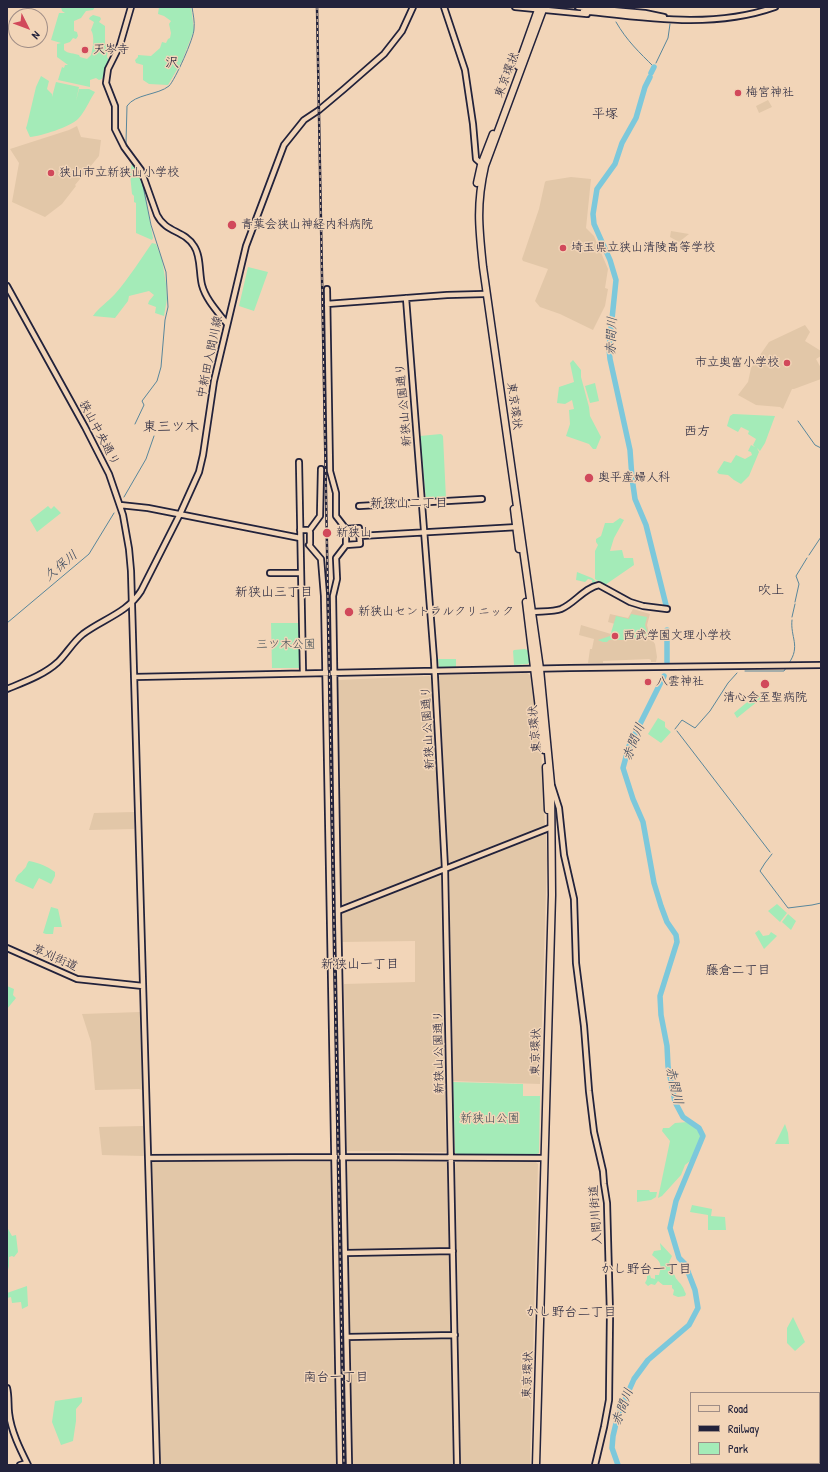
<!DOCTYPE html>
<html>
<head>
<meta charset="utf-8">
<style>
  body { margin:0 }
  #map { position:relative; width:828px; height:1472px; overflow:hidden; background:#f2d5b8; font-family:"Patrick Hand",sans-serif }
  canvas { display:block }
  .frame { position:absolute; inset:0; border:8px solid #22223b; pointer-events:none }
  .legend { position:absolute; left:690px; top:1392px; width:130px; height:72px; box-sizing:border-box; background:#f2d5b8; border:1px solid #9f8d86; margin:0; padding:5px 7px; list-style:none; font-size:12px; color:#22223b }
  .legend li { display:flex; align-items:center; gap:8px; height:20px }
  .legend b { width:20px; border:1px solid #9f8d86 }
  .north { position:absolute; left:8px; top:8px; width:40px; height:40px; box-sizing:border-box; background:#f2d5b8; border:1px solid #9f8d86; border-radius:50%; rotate:132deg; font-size:11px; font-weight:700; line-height:16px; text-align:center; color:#22223b }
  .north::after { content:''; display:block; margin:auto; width:14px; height:18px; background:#d1495b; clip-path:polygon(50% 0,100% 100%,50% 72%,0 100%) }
</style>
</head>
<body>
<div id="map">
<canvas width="828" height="1472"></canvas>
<div class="frame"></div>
<ul class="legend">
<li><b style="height:5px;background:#f2d5b8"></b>Road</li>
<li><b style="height:5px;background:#22223b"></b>Railway</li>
<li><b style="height:11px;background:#a4ebb8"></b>Park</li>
</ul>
<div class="north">N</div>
</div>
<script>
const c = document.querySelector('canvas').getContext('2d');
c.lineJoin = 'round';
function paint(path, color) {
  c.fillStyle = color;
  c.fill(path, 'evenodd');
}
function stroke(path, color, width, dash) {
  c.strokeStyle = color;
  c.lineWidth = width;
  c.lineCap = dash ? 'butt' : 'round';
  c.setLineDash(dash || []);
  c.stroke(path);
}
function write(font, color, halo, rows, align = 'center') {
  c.font = font + ' "Patrick Hand","Klee One",sans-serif';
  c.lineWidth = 3;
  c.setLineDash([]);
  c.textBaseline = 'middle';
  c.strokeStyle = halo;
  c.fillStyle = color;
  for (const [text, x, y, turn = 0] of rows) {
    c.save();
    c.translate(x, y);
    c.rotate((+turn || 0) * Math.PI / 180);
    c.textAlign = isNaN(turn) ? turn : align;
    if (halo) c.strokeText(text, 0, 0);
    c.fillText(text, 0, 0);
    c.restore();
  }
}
paint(new Path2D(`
  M768,100L772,107L759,113L756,106Z
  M77,126L81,137L101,140L99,156L75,185L76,186L62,204L45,217L12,202L19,163L10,149L69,130Z
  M571,177L591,179L586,228L594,236L608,269L605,288L608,289L605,306L593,330L560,314L540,307L535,301L548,269L523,261L522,259L539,209L545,182L546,181Z
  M671,231L689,234L679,242L670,237Z
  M805,325L810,332L805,341L821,351V356L816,359L821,368V379L794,389H792L783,409L780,407L756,405L738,395L748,382L751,368L769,342Z
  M633,609L650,614L647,625L650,637L655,644L657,657L656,662H651V660L649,659L603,661V663H588L590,649H592L594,639L579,635L581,625L611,634L615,624L608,622L610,614L628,618Z
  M527,673L532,677L541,746L545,826L448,863L439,676L440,675Z
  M429,676L431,677L441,868L341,905L337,680Z
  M134,812V829L89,830L94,813Z
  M546,831L547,859L540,1084L453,1081L449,870Z
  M441,874L446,1152L347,1151L344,984L415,982V941L341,942V911L404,887Z
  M140,1012L142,1090L139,1089L95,1090L91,1042L82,1014Z
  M143,1126L144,1156L102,1155L99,1127Z
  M153,1162H332L338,1465H161L152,1164Z
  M345,1162H446L447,1163L449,1249L349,1251L347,1250Z
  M457,1162H536L538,1164L530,1465H461L455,1164Z
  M449,1253L451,1334L350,1335L348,1334V1255Z
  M451,1337L453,1465H352L349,1341L350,1339Z`), '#e2c7a8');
paint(new Path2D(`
  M61,7H95L93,10L86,11L81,18L74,21V31L77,32L78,36L76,39L73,38L70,42L64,44V50C68,54 74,53 79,55L80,57L87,59L91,55C93,48 95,36 91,30L94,22L89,19L90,17L93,15L100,17L101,19L99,22L105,26V44L107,46L108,48L107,57L109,60L102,79L99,80L96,78L90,80V87L58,80L62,67L64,68L65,65H68L57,57V44L61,43L51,40L59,13H65L62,11Z
  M159,7H191L194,30L182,61L168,85L149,84L143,80V65L136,63L135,60L138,57V55L151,56L160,48L162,42L166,43L168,39L170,38L171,33L169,24L171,21L164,16L158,14Z
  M41,76L49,81L47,89L52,94V97L56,82L79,87L76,101L79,89H89L95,92C89,101 85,112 78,119C70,127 41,136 30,137L26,128L27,125L36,87Z
  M132,163L138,170L142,180L153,238L152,240L136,233V203L134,202V196L132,194L130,174Z
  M152,243L156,244L162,260L166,284L167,299L164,316L155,313L156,307L148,304L149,301L154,295L149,291L129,296L128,301L115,318L93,316C99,307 108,302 115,294C129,278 140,260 152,243Z
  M248,267L268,272L254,311L239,306Z
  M573,360L581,370V377L589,407L590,416L601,437L596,449H593L589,444L566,436L570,424L569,410L574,409L572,400L565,404L557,403L559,387L574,382L570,363Z
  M595,383L599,401L590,403L585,386Z
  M733,414L775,416L765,443L760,451L757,448L759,452L749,476L741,484L734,480L728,475L719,474L717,472L724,461L731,463L736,455L745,459L752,455L751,452L748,451L751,445L755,447L753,445L756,439L748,434L749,431L741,427L738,432L727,426L730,416Z
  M441,434L443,436L446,499L426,501L420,436Z
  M48,506L51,509L54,506L61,513L37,532L30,520Z
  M620,518L624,520L614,538L610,551L622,550L624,558H633L634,565L605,585L595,579V551L598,545L596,542V539L601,536L605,523H613Z
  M577,572L592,578L598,583L594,584L592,582V580L588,579L585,582L576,580Z
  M631,614L647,617L645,625L649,637L633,638V640H609L607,642H603L598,640L610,636L616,616L629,619Z
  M271,623H300V667L299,668H272Z
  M525,649L529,651L530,661L528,664L514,665L513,651L514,650Z
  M438,659H456V667H439Z
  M757,694L760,695L763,697L737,718L734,713Z
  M658,718L665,722V727L671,732L661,743L648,734Z
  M29,861C39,863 47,866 55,872V876L51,884L39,878L33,889L15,881C18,872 20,875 24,869C27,867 26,864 29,861Z
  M777,904L787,913L780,922L768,911Z
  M51,907L58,909L62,927H54L53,934H46L43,933Z
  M788,914L796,921L791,930L782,922Z
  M759,930L763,936L769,935L771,932L777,936L764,949L755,933Z
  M7,986L14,989L13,995L16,998L7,1009Z
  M453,1082L523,1084V1096H540L539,1153L537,1154H457L455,1153Z
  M688,1122L693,1124L701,1131L702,1139L695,1157L685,1165L681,1175L662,1196L658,1198L670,1141L662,1131L663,1128H669L675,1123Z
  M785,1124L788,1133L789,1144H775Z
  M637,1190H649L650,1192H657L656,1197L651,1200L637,1202Z
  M692,1205L712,1209L711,1216L725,1217L726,1230H708V1215L690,1212Z
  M7,1227L12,1236L16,1235L18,1252L14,1257L12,1256L9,1257V1266L7,1274Z
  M660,1243L672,1256L669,1262C673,1266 672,1271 675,1276C676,1280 680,1282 682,1286C684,1288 684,1291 686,1294L685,1296L678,1297L673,1295L674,1290L672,1288V1285H663L658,1281L655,1285L651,1284L648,1286L645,1283L647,1279V1276L650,1275L651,1278L655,1279V1275H659C662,1264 661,1262 652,1255L654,1251L661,1250Z
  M27,1286L28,1306L22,1309L21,1302L12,1303L11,1297L7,1298V1293Z
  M793,1317L805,1342L795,1351L787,1343V1328Z
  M82,1397V1402L76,1409V1421L73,1441L61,1445L52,1422L55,1401Z`), '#a4ebb8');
stroke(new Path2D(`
  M616,22C627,41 639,52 654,67
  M656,63L668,38L670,24
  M130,151L126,143L127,106C135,94 158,95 169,86C175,80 194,38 194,29C195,22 193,14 192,7
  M798,421L815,445L821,448
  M135,424L144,405L142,401L157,381L161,367L165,320L168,307L166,272L151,225L142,181L138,170
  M124,497L146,459L154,436
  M809,555L821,537
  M795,602L799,584L796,576L807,558
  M792,617L795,604
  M7,623L89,554L114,513
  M789,663C801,646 790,637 792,620
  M745,671H784L786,668
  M675,729L682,720L695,728L710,711L728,683L737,673
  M677,731L770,852
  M772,854L765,863L760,871L788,908L812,905L821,903`), '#58869b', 1);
stroke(new Path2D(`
  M651,73L654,67
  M650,77L645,87L636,118L622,143L615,164L597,189L593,214L594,224L610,260L616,280L609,348L610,359L630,450L632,478L635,499L646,525L666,605
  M667,662V630
  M618,1465L612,1448L613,1436L618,1415L634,1379L648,1360L689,1325L698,1308L695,1290L685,1264L679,1258L670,1228L676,1201L703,1136L699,1128L683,1117L675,1102L668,1066L667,1046L661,1015L660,996L677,942L676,935L667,922L661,906L654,883L643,822L633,799L623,768L629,746L664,676`), '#7cc8db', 5.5);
stroke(new Path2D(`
  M555,9L583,11`), '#c8b19f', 4.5, [4.5, 2]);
const secondary = new Path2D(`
  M131,7L120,45L108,69L106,83L115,106V129L124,147L141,170L157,215C166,233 184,230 194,246C201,256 199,273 202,285C206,300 218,312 227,324
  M444,7L465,70L473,124L476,159L484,166
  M515,7L587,14
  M578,7L645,13L664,17
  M583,11C647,18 713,29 775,7
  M7,286L85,427L109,474L123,515L129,549L131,571L157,1465
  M327,289L330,471L336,493V516L346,529
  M406,298L434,659L445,869L457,1465
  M327,304L447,295L484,294
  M299,462L303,673
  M120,505L148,508L300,538
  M359,506L482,499
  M359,528L360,544L346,545V529Z
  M300,530H308L310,532V544L309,545
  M309,531L320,516L321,469
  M360,536L518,527
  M309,545L321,559L324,596L340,1465
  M346,545L336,558L337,579L333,596L338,911L349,1465
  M270,573H301
  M532,612C541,611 553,612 561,609C575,603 584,588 599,585L630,602L643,606L667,609
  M134,677L570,668L821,665
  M7,689C24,682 44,675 58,662C67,653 73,642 83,634C103,619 127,613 141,591L180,514L199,472L203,455L214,381L246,246L284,145L304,120L319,110L344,89L384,54L402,31L413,7
  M552,786L559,808L564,855L574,899L576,963L584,1026L589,1091L594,1132L603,1171L604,1184L607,1203L610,1314L609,1400L604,1427L595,1465
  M338,911L549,828
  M7,948L77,979L143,986
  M148,1158L344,1157L544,1158
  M346,1253L453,1251
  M347,1337L455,1335
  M7,1388C9,1396 8,1405 9,1413C11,1431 20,1449 28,1465
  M20,1465L27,1463`);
const highway = new Path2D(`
  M518,66L539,7
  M477,183L481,165L493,134
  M514,509L519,549
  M526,602L544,750
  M546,767L548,810
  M536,1465L552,895L551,784L540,669L483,267C479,229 476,205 485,166L544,7`);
stroke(secondary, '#22223b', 8);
stroke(highway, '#22223b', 9);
stroke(secondary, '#f2d5b8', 4.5);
stroke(highway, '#f2d5b8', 6);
const rail = new Path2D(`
  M317,7L344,1465`);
stroke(rail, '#22223b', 2.5);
stroke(rail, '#f2d5b8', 1, [3]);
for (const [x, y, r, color] of [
  [85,50,4,"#d1495b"],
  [738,93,4,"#d1495b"],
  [51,173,4,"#d1495b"],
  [232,225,5,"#d1495b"],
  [563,248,4,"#d1495b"],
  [787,363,4,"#d1495b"],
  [589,478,5,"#d1495b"],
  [327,533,5,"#d1495b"],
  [349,612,5,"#d1495b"],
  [615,636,4,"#d1495b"],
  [648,682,4,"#d1495b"],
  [765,684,5,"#d1495b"]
]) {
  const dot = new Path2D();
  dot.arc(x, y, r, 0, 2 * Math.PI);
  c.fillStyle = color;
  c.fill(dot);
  stroke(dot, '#f2d5b8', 1.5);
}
write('12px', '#22223b', '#f2d5b8', [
  ["天岑寺",93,50],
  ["梅宮神社",746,93],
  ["狭山市立新狭山小学校",59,173],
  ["青葉会狭山神経内科病院",241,225],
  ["埼玉県立狭山清陵高等学校",571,248],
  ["市立奥富小学校",779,363,"right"],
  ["奥平産婦人科",598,478],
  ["新狭山",336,533],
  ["新狭山セントラルクリニック",358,612],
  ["西武学園文理小学校",623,636],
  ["八雲神社",656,682],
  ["清心会至聖病院",765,698,"center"]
], 'left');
write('12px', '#22223b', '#f2d5b8', [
  ["東京環状",507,75,-69],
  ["中新田入間川線",210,357,-78],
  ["新狭山公園通り",404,405,-95],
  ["東京環状",514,406,82],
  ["狭山中央通り",99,433,62],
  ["新狭山公園通り",428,728,-93],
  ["東京環状",535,729,-95],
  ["草刈街道",55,958,24],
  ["新狭山公園通り",439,1052,-91],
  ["東京環状",536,1052,-89],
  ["入間川街道",596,1215,-94],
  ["東京環状",528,1375,-88]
]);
write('12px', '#3c4a54', '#f2d5b8', [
  ["三ツ木公園",286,645],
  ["新狭山公園",490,1119]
]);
write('13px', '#22223b', '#f2d5b8', [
  ["平塚",605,115],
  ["西方",697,432],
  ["新狭山二丁目",409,504],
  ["吹上",771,591],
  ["新狭山三丁目",274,593],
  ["新狭山一丁目",360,965],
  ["藤倉二丁目",738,971],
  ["かし野台一丁目",646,1270],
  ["かし野台二丁目",571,1313],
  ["南台一丁目",336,1378]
]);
write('italic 13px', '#34435b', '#f2d5b8', [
  ["赤間川",612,336,-87],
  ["久保川",61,566,-40],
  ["赤間川",634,742,-68],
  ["赤間川",674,1086,77],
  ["赤間川",623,1407,-69]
]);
write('14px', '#22223b', '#f2d5b8', [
  ["沢",172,63],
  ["東三ツ木",171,427]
]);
</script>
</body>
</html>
